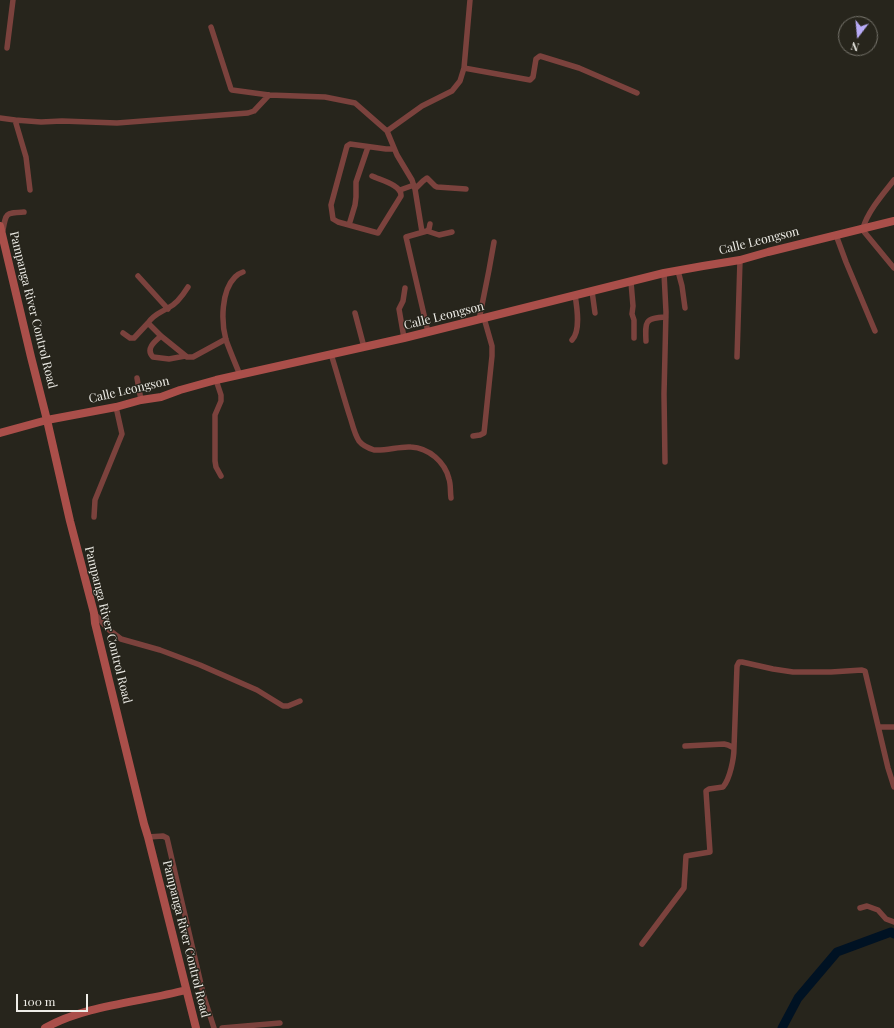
<!DOCTYPE html>
<html>
<head>
<meta charset="utf-8">
<style>
  body { margin:0 }
  #map { position:relative; width:894px; height:1028px; overflow:hidden; background:#27251c; font-family:"Playfair Display",serif }
  canvas { display:block }
  .north { position:absolute; left:838px; top:16px; width:40px; height:40px; box-sizing:border-box; background:#27251c; border:1px solid #77756d; border-radius:50%; rotate:196deg; font-size:11px; font-weight:700; line-height:16px; text-align:center; color:#eeede7 }
  .north::after { content:''; display:block; margin:auto; width:14px; height:18px; background:#b8abf7; clip-path:polygon(50% 0,100% 100%,50% 72%,0 100%) }
  .scale { position:absolute; left:16px; top:994px; width:72px; height:18px; box-sizing:border-box; border:2px solid #eeede7; border-top:0; padding-left:5px; font-size:12px; line-height:14px; white-space:nowrap; color:#eeede7; -webkit-text-stroke:3px #27251c; paint-order:stroke }
</style>
</head>
<body>
<div id="map">
<canvas width="894" height="1028"></canvas>
<div class="north">N</div>
<div class="scale">100 m</div>
</div>
<script>
const c = document.querySelector('canvas').getContext('2d');
c.lineJoin = 'round';
function stroke(path, color, width, dash) {
  c.strokeStyle = color;
  c.lineWidth = width;
  c.lineCap = dash ? 'butt' : 'round';
  c.setLineDash(dash || []);
  c.stroke(path);
}
function write(font, color, halo, rows, align = 'center') {
  c.font = font + ' "Playfair Display",serif';
  c.lineWidth = 3;
  c.setLineDash([]);
  c.textBaseline = 'middle';
  c.strokeStyle = halo;
  c.fillStyle = color;
  for (const [text, x, y, turn = 0] of rows) {
    c.save();
    c.translate(x, y);
    c.rotate((+turn || 0) * Math.PI / 180);
    c.textAlign = isNaN(turn) ? turn : align;
    if (halo) c.strokeText(text, 0, 0);
    c.fillText(text, 0, 0);
    c.restore();
  }
}
stroke(new Path2D(`
  M782,1028L798,998L837,952L891,932L894,934`), '#001223', 9);
stroke(new Path2D(`
  M470,0L464,68L530,80L533,77L536,59L540,56L579,68L637,93
  M211,27L231,89L232,90L269,95L325,97L355,103L387,131L397,155L412,180L415,189L422,232
  M7,48L13,0
  M0,118L15,120L26,157L30,190
  M15,120L41,122L62,121L117,123L248,113L254,111L269,95
  M387,131L422,106L452,91L460,81L464,68
  M372,176C380,180 402,185 401,196L378,233L338,222L333,219L331,205L347,146L350,144L386,149H394
  M415,189L423,181L427,178L435,186L437,187L466,189
  M400,190L414,185
  M349,225L355,205L356,197V182L368,147
  M861,228L894,268
  M863,228C868,211 883,194 894,180
  M427,231L439,235L452,232
  M2,232L3,230C6,212 6,213 24,212
  M836,235L846,262L875,331
  M678,271L682,286L685,308
  M664,273L666,312L664,394L665,462
  M138,276L168,309
  M631,282L633,306L632,314L634,320V338
  M188,287C183,295 177,304 168,308C160,313 154,314 148,323L161,336L187,357H193L226,339
  M592,291L595,313
  M355,313L364,347
  M479,320L489,270L494,242
  M428,332L406,237L427,231L429,229L430,224
  M123,333L130,338H134L148,323
  M161,336C155,341 145,349 153,357L169,359L185,356
  M404,338L399,309L403,301L405,288
  M572,340C581,331 577,307 575,295
  M646,341C645,321 645,318 666,317
  M331,354C338,376 344,399 351,420C353,427 355,435 359,441C363,446 368,448 374,450C387,451 399,446 411,447C429,448 445,462 449,479C451,485 450,491 451,498
  M737,357L740,260
  M240,375C235,363 230,351 226,340C221,322 221,291 235,277C237,275 240,273 243,272
  M137,378L141,400
  M216,380L221,395V401L215,415V461L216,467L221,476
  M473,436L480,435L484,433L492,356V346L484,318
  M94,517L95,500L122,434L116,407
  M94,613L108,629L121,639L160,650L200,665L257,690L283,706H288L300,701
  M879,727H894
  M685,746L724,744L728,745L734,748L737,666L739,662H742L773,669L793,672H831L862,670L865,671L888,768L894,787
  M148,837L163,836L167,838L204,997L214,1028
  M860,908L867,906L878,910L886,919L894,922
  M642,944L684,888L686,856L710,852L706,791L709,789L723,787C730,779 734,758 734,748
  M222,1028L280,1023`), '#7b423d', 5.5);
stroke(new Path2D(`
  M0,226L31,357L47,420L70,521L94,613L95,623L144,824L148,837L196,1028
  M0,433L47,420L116,407L141,400L161,397L180,390L216,380L404,338L664,273L703,266L740,260L768,252L894,221
  M45,1028C86,1005 141,1002 186,990`), '#aa4f4a', 8);
write('12px', '#eeede7', '#27251c', [
  ["Calle Leongson",759,241,-14],
  ["Pampanga River Control Road",33,310,76],
  ["Calle Leongson",444,316,-14],
  ["Calle Leongson",129,390,-13],
  ["Pampanga River Control Road",108,625,76],
  ["Pampanga River Control Road",186,939,76]
]);
</script>
</body>
</html>
